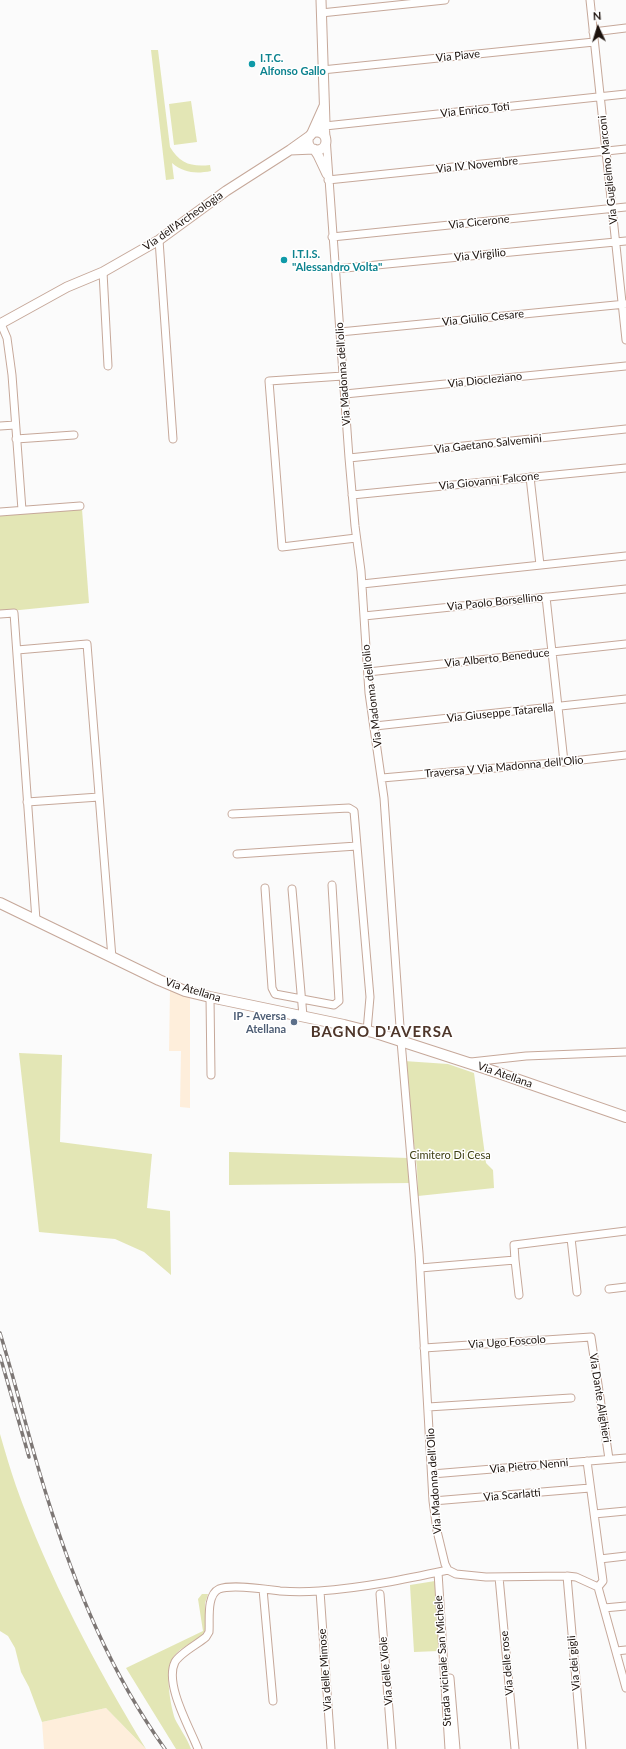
<!DOCTYPE html>
<html>
<head>
<meta charset="utf-8">
<style>
  body { margin:0 }
  #map { position:relative; width:626px; height:1749px; overflow:hidden; background:#fbfbfb; font-family:Lato,sans-serif }
  canvas { display:block }
  .north { position:absolute; left:578px; top:8px; width:40px; height:40px; -webkit-text-stroke:3px #fff; paint-order:stroke; rotate:356deg; font-size:11px; font-weight:700; line-height:16px; text-align:center; color:#1c120d }
  .north::after { content:''; display:block; margin:auto; width:14px; height:18px; background:#1c120d; clip-path:polygon(50% 0,100% 100%,50% 72%,0 100%) }
</style>
</head>
<body>
<div id="map">
<canvas width="626" height="1749"></canvas>
<div class="north">N</div>
</div>
<script>
const c = document.querySelector('canvas').getContext('2d');
c.lineJoin = 'round';
function paint(path, color) {
  c.fillStyle = color;
  c.fill(path, 'evenodd');
}
function stroke(path, color, width, dash) {
  c.strokeStyle = color;
  c.lineWidth = width;
  c.lineCap = dash ? 'butt' : 'round';
  c.setLineDash(dash || []);
  c.stroke(path);
}
function write(font, color, halo, rows, align = 'center') {
  c.font = font + ' Lato,sans-serif';
  c.lineWidth = 3;
  c.setLineDash([]);
  c.textBaseline = 'middle';
  c.strokeStyle = halo;
  c.fillStyle = color;
  for (const [text, x, y, turn = 0] of rows) {
    c.save();
    c.translate(x, y);
    c.rotate((+turn || 0) * Math.PI / 180);
    c.textAlign = isNaN(turn) ? turn : align;
    if (halo) c.strokeText(text, 0, 0);
    c.fillText(text, 0, 0);
    c.restore();
  }
}
paint(new Path2D(`
  M170,988L190,995V1108L180,1107L181,1051H169Z
  M106,1708L146,1749H44L42,1722Z`), '#feeedb');
paint(new Path2D(`
  M151,50H158L170,147C180,164 192,167 210,165L211,171C196,174 184,173 172,163L174,179L166,180Z
  M191,101L197,142L174,145L169,104Z
  M82,509L89,603L0,612V515Z
  M19,1053L62,1055L60,1142L152,1154L147,1208L170,1211L171,1275L144,1252L115,1239L39,1232Z
  M404,1061L448,1064L474,1073L486,1163L493,1170L494,1188L418,1196L417,1168Z
  M229,1152L408,1158L411,1183L229,1185Z
  M0,1434C5,1451 10,1469 16,1486C48,1576 96,1667 146,1749L106,1708L42,1722L29,1687L21,1672L15,1648L8,1636L0,1631Z
  M435,1581L439,1651L414,1652L410,1585Z
  M202,1594H208L205,1603V1631C198,1642 182,1645 174,1656C164,1669 170,1704 175,1719C180,1729 187,1738 191,1749H176L126,1668L203,1631L198,1599Z`), '#e3e6b5');
const minor = new Path2D(`
  M590,0L626,340
  M321,13L445,0
  M593,32L626,28
  M322,70L594,42
  M325,123L349,458L355,526L361,571L369,693L384,798L401,1041L419,1253L433,1501L437,1531L445,1564L448,1570L456,1574L486,1577L567,1576L576,1577L598,1587L626,1688
  M325,126L626,94
  M328,180L626,149
  M332,237L626,207
  M159,240L173,439
  M335,269L626,241
  M103,272L108,366
  M1,324L7,338L12,375L22,510
  M340,332L626,304
  M343,376L269,381L282,547L356,538
  M345,394L626,366
  M0,426L15,425
  M16,439L74,435
  M349,458L626,429
  M530,477L540,565
  M352,495L626,468
  M0,512L80,506
  M362,584L626,556
  M546,597L564,762
  M0,614L14,613L36,920
  M364,616L626,589
  M17,650L87,644L112,958
  M368,672L626,644
  M375,726L626,699
  M382,778L564,762L626,755
  M27,802L99,797
  M232,814L349,808L354,811L370,997L367,1031
  M237,854L357,846
  M265,888L272,988L275,994L334,1005L339,1001L332,885
  M292,889L303,1016
  M210,997L211,1075
  M471,1062L526,1056L626,1052
  M571,1238L577,1292
  M515,1260L519,1295
  M420,1268L515,1260L514,1245L626,1231
  M609,1289L626,1287
  M424,1348L591,1337L609,1459
  M428,1407L571,1398
  M587,1461L603,1581L598,1587
  M432,1474L626,1458
  M433,1501L590,1488
  M594,1514L626,1511
  M600,1559L626,1556
  M438,1572L449,1749
  M567,1576L582,1749
  M499,1577L515,1749
  M263,1589L273,1701
  M320,1591L331,1749
  M380,1594L392,1749
  M604,1608L626,1606
  M616,1651L626,1650
  M450,1678L456,1749
  M198,1749C190,1728 164,1684 175,1662C180,1653 198,1644 206,1637L209,1632C210,1621 206,1595 219,1589C232,1584 265,1589 280,1591C293,1592 306,1592 319,1591C363,1588 406,1579 448,1570`);
const tertiary = new Path2D(`
  M319,132L325,123L321,0
  M308 141a9 9 0 1 1 18 0a9 9 0 1 1-18 0Z
  M290,150L314,149L318,155L327,174
  M0,324L67,287L103,272L159,240L226,191L290,150L311,135L324,106`);
const secondary = new Path2D(`
  M0,903L159,980L185,991L210,997L344,1025L376,1033L487,1069L626,1117`);
stroke(minor, '#c6a89a', 9);
stroke(tertiary, '#c6a89a', 11);
stroke(secondary, '#c6a89a', 12);
stroke(minor, '#fff', 7);
stroke(tertiary, '#fff', 9);
stroke(secondary, '#fff', 10);
const rail = new Path2D(`
  M0,1333C17,1388 30,1443 47,1497C75,1586 110,1672 165,1749
  M0,1356L29,1457`);
stroke(rail, '#7d7775', 3.5);
stroke(rail, '#fff', 2, [6]);
for (const [x, y, r, color] of [
  [252,64,4,"#0f9aa8"],
  [284,260,4,"#0f9aa8"],
  [294,1022,4,"#5c6f8a"]
]) {
  const dot = new Path2D();
  dot.arc(x, y, r, 0, 2 * Math.PI);
  c.fillStyle = color;
  c.fill(dot);
  stroke(dot, '#fff', 1.5);
}
write('11px', '#1c120d', '#fff', [
  ["Via Piave",458,56,-6],
  ["Via Enrico Toti",475,110,-6],
  ["Via IV Novembre",477,165,-6],
  ["Via Guglielmo Marconi",608,170,-96],
  ["Via dell'Archeologia",183,221,-35],
  ["Via Cicerone",479,222,-6],
  ["Via Virgilio",480,255,-6],
  ["Via Giulio Cesare",483,318,-6],
  ["Via Madonna dell'olio",343,374,-94],
  ["Via Diocleziano",485,380,-6],
  ["Via Gaetano Salvemini",488,444,-6],
  ["Via Giovanni Falcone",489,481,-6],
  ["Via Paolo Borsellino",495,602,-6],
  ["Via Alberto Beneduce",497,658,-6],
  ["Via Madonna dell'olio",372,696,-97],
  ["Via Giuseppe Tatarella",500,713,-6],
  ["Traversa V Via Madonna dell'Olio",504,767,-5],
  ["Via Atellana",193,990,17],
  ["Via Atellana",505,1075,19],
  ["Via Ugo Foscolo",507,1342,-4],
  ["Via Dante Alighieri",600,1398,81],
  ["Via Pietro Nenni",529,1466,-5],
  ["Via Madonna dell'Olio",434,1481,-94],
  ["Via Scarlatti",512,1495,-5],
  ["Strada vicinale San Michele",443,1661,-94],
  ["Via delle rose",507,1663,-95],
  ["Via dei gigli",574,1663,-95],
  ["Via delle Mimose",325,1670,-94],
  ["Via delle Viole",386,1671,-95]
]);
write('bold 11px', '#0d838f', '#fff', [
  ["I.T.C.",260,58],
  ["Alfonso Gallo",260,71],
  ["I.T.I.S.",292,254],
  ["\"Alessandro Volta\"",292,267]
], 'left');
write('bold 11px', '#4e5e75', '#fff', [
  ["IP - Aversa",286,1016],
  ["Atellana",286,1029]
], 'right');
write('11px', '#3d3e12', '#fff', [
  ["Cimitero Di Cesa",450,1155]
]);
c.letterSpacing = '1px';
write('bold 15px', '#4e362a', '#fff', [
  ["BAGNO D'AVERSA",382,1032]
]);
c.letterSpacing = '0px';
</script>
</body>
</html>
